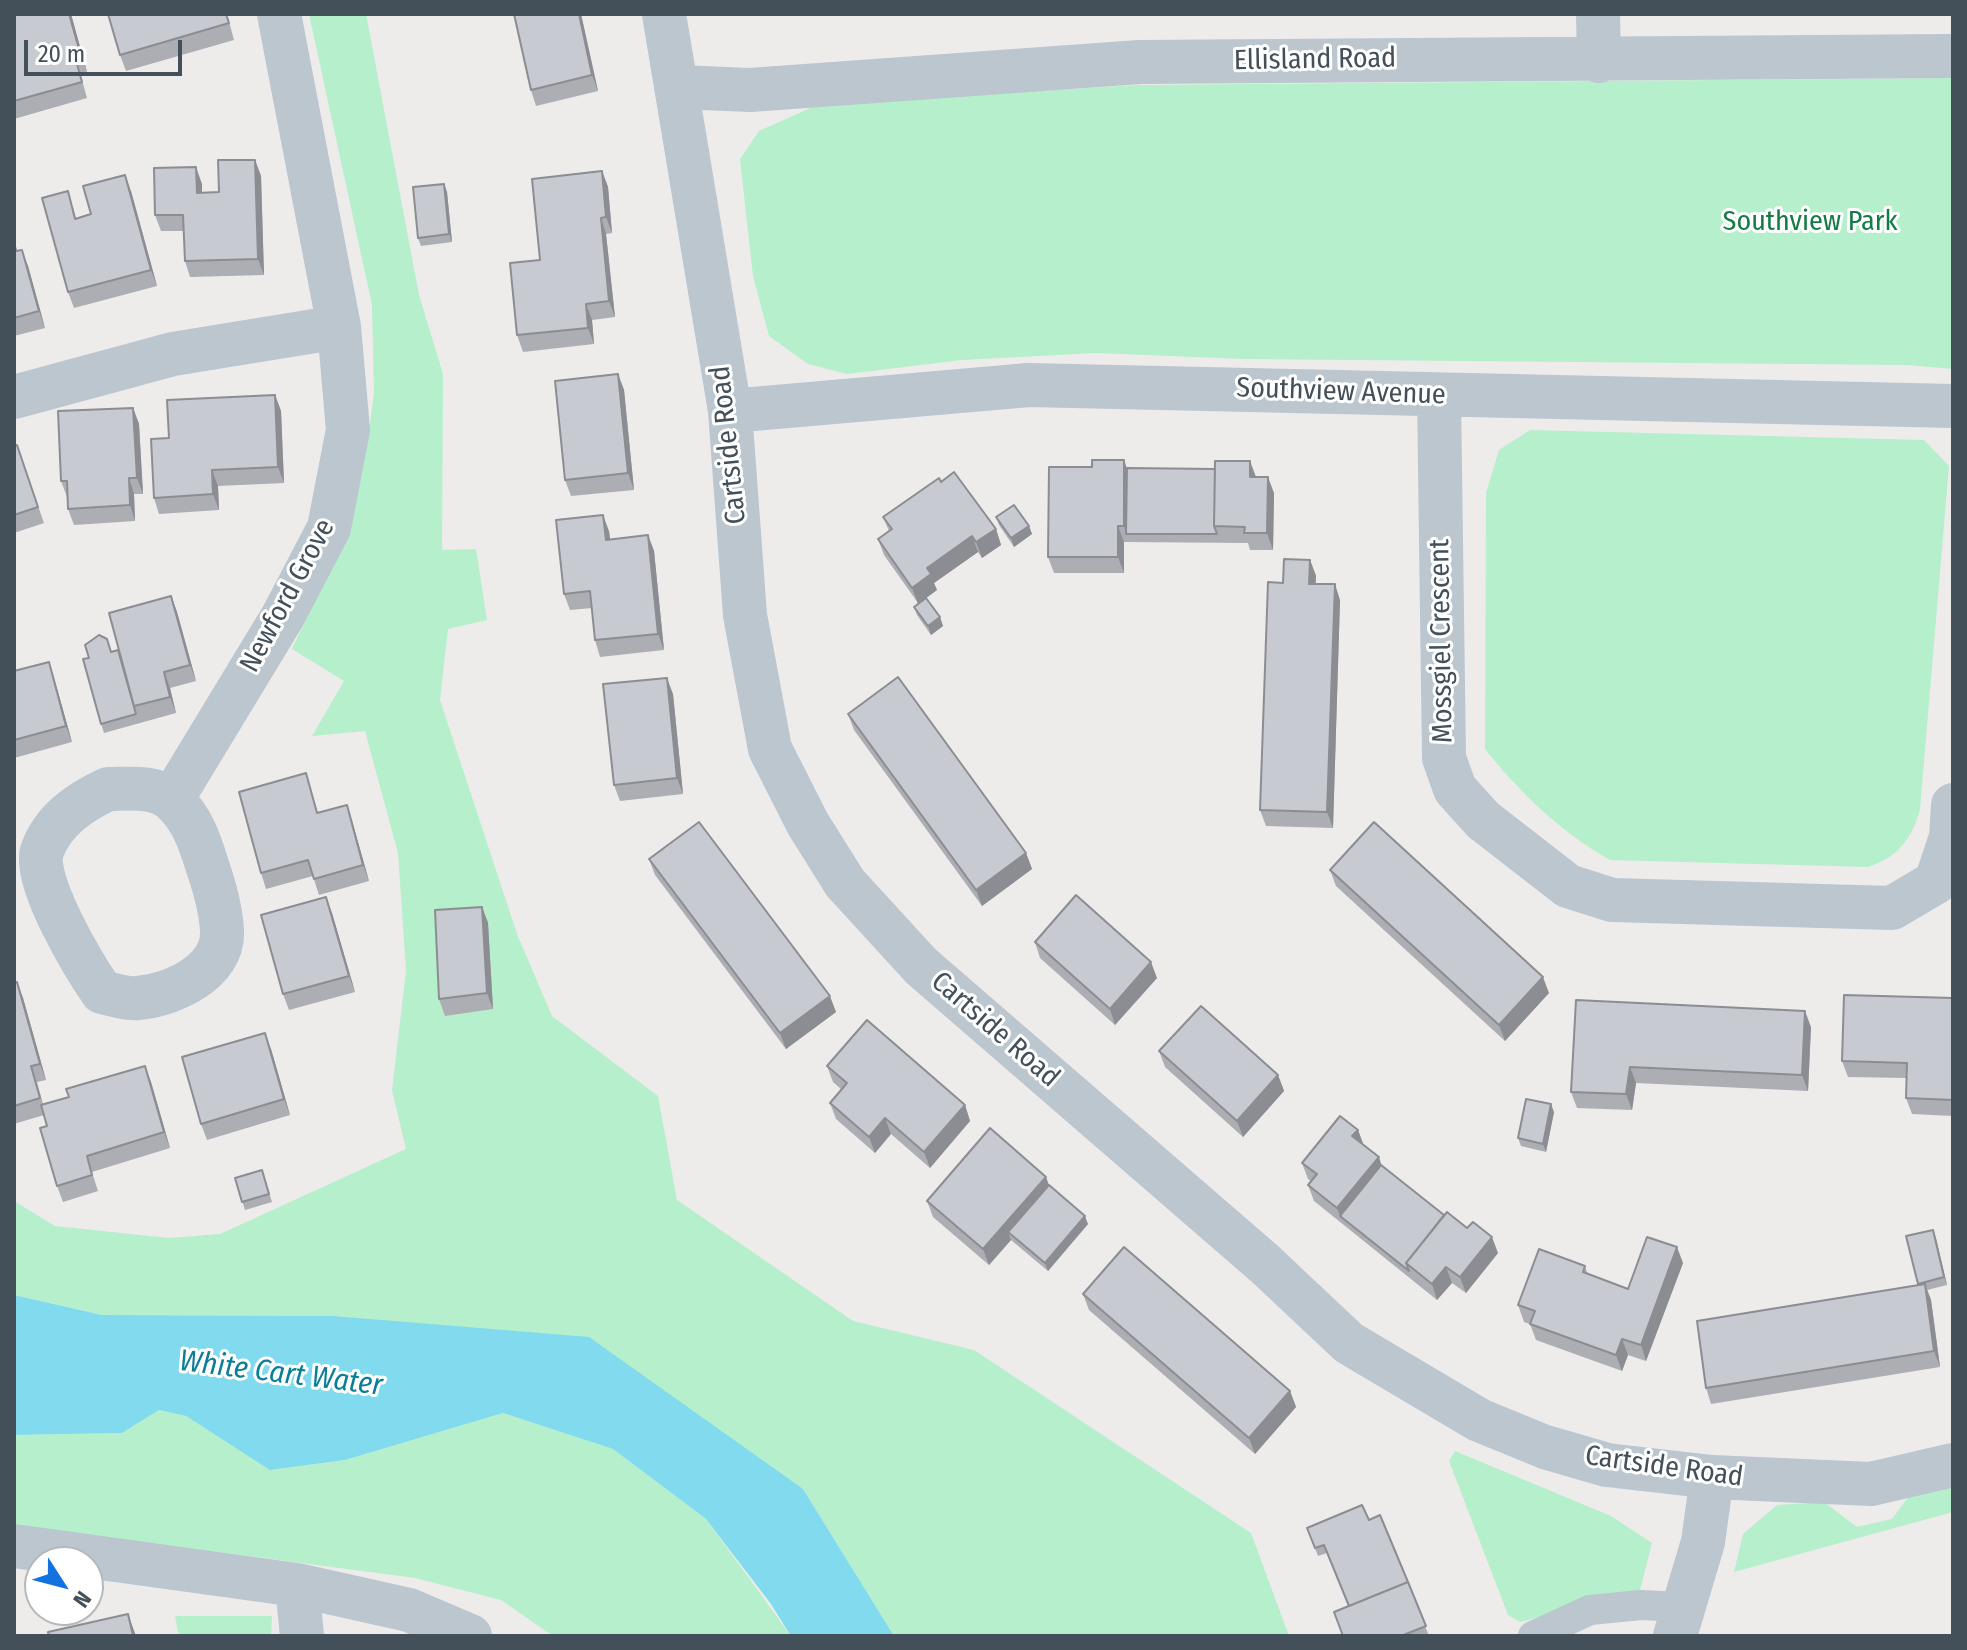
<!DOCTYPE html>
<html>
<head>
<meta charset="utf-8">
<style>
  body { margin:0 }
  #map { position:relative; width:1967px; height:1650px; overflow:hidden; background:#eeebeb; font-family:"Fira Sans Condensed",sans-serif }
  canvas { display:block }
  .frame { position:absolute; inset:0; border:16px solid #434f59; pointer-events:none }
  .north { position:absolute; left:24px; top:1546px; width:80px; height:80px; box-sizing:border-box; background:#fff; border:2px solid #b4b9bd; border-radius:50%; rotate:126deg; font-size:22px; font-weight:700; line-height:32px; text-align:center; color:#434f59 }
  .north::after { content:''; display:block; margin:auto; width:28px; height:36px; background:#1371e0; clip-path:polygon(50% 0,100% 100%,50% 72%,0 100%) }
  .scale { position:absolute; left:24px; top:40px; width:158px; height:36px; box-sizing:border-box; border:4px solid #434f59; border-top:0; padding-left:10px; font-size:24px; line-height:28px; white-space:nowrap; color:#434f59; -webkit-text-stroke:6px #fff; paint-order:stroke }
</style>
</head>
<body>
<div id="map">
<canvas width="1967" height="1650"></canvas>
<div class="frame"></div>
<div class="north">N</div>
<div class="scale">20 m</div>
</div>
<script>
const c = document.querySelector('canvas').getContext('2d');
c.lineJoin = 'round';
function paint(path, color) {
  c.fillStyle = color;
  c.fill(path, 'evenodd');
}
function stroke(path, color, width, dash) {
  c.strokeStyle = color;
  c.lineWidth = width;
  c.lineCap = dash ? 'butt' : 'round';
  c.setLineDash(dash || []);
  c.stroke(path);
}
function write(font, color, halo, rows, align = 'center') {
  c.font = font + ' "Fira Sans Condensed",sans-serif';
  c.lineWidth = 6;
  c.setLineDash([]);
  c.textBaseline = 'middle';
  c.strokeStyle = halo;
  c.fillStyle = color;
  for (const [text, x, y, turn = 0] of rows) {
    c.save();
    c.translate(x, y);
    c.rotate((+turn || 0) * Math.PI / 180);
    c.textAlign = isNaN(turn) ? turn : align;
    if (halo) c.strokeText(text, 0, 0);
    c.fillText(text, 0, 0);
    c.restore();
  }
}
paint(new Path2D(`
  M309,14H366L419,295L443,374L442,550L476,549L487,620L448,629L440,700L517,934L552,1016L658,1096L677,1200L853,1321L974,1350L1251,1533L1289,1636H894L803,1489L429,1325L333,1316L102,1315L14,1295V1201L55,1226L169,1238L220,1234L406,1149L392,1090L406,971L398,853L365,731L312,736L344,681L292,649L331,565L366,452L374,393L372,305Z
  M1953,78V369L1907,365L1244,359L1096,353L962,360L847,374L808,364L769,336L753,276L740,159L759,131L817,105L1136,85Z
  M1530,430L1924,440L1949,466L1920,809C1912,839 1898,857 1868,867L1610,860C1561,832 1520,793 1485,749L1486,493L1499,450Z
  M159,1410L186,1416L271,1470L345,1460L503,1413L613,1449L706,1519L791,1636H553L501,1600L415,1578L14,1525V1435L122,1433Z
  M1455,1451L1611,1516L1652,1543L1640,1590L1520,1622L1508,1615L1449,1461Z
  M1953,1481V1512L1734,1572L1743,1534L1777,1505L1824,1502L1857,1527L1892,1519L1909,1496Z
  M175,1616H272L271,1636H179Z`), '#b6efcb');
paint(new Path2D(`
  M14,1295L102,1315L333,1316L589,1337L803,1489L894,1636H791L771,1604L706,1519L613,1449L503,1413L345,1460L270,1470L186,1416L159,1410L122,1433L14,1435Z`), '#81daee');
stroke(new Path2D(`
  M1533,1636L1590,1610L1641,1605L1683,1607`), '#bbc6cf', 30);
stroke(new Path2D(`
  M664,14L730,411L745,615L770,749L808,824L845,883L921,966L1265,1264L1349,1343L1479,1420L1545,1447L1607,1465L1712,1477L1871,1484L1953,1465
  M1598,14L1599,61
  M678,87L750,90L1140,62L1953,56
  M1439,395L1444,758L1455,789L1483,820L1568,886L1612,900L1892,908L1936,882L1951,837L1953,805
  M14,397L173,354L339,327
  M730,411L1029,385L1953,406
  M108,789C129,789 157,785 173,801C192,818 200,842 207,865C214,885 221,910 222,931C224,972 172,995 138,998C127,999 113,995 102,992C85,968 32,880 42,851C53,820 80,802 108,789Z
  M172,799L283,616L329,528L348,430L339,327L279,14
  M14,1546L297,1585L409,1610L470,1636
  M297,1585L302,1636
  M1675,1636L1703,1542L1712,1477`), '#bbc6cf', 44);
paint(new Path2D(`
  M14,14H71L87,72L80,73L87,98L14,119Z
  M227,14L234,40L126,71L120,55Z
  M581,14L598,91L536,106L531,90Z
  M255,160L261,176L264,275L190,277L185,261L184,231H161L155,215L202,184V193L219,192Z
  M602,171L608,187L612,233L606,234L615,317L592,320L594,344L523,352L517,335L540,260Z
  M444,184L447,192L452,242L421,246L418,238Z
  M131,191L157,286L74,308L68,292L73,207L76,218L91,214Z
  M14,238L17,250L28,266L45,328L14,336Z
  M618,374L624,390L634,490L571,496L565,480Z
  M275,395L281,411L284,483L218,486L219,510L159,514L154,498Z
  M133,408L139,424L143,494H134L135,521L74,525L68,509L67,497L61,481Z
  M17,445L44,523L14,533V446Z
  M1127,468L1256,477L1274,493L1273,550H1250L1248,543L1124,542V573H1054L1048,557Z
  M941,482L996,529L1001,545L982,558L978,552L934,583L937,590L926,598L940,617L943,626L931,635L917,615L914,607L918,603L884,555L878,539L889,531L883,517Z
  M996,517L1029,526L1032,534L1014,547L999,525Z
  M609,531L610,539L648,535L654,551L664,650L600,657L595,640L592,608L570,610L564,594Z
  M1310,560L1316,576L1315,584L1340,600L1333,828L1266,826L1260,810L1283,583Z
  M171,596L177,612L196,681L170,688L176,713L104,733L101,724L118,650Z
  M49,662L54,678L72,742L14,758V671Z
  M673,694L683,794L620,801L614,785Z
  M848,714L1026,853L1032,869L982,906L854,730Z
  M306,773L318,813L352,821L369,881L319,895L313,876L266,889L261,873Z
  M649,859L836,1012L786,1049L655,875Z
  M1330,870L1549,993L1505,1041L1336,886Z
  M482,907L488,923L493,1009L445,1016L439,999Z
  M332,913L355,992L289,1010L283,994Z
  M1035,942L1157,978L1115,1025L1040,958Z
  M14,983L23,998L46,1080L37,1082L43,1104L151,1082L170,1148L92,1172L98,1191L63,1202L57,1186L47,1126L44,1115L14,1124Z
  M1953,998V1116L1912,1114L1906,1098V1078L1848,1077L1842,1061Z
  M1576,1000L1811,1027L1808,1091L1636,1083L1632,1110L1577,1108L1571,1092Z
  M271,1049L290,1115L207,1140L201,1124Z
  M1159,1051L1278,1075L1284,1091L1243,1137L1165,1067Z
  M827,1066L965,1105L970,1121L930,1168L891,1134L875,1153L836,1119L830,1103L842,1090L833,1082Z
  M1554,1112L1546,1152L1521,1146L1518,1138Z
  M1358,1130L1363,1144L1381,1165L1444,1215L1498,1253L1466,1293L1452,1283L1437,1300L1314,1201L1308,1185L1311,1181L1308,1179L1302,1163Z
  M235,1178L265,1179L272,1202L245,1210Z
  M1049,1185L1088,1224L1048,1271L1011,1240L989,1265L933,1217L927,1201Z
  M1933,1230L1947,1285L1927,1290L1931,1300L1940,1367L1711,1404L1706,1388L1918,1285L1906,1236Z
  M1683,1263L1646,1361L1628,1355L1622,1371L1536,1340L1530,1324L1524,1322L1518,1305L1585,1266L1588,1275L1628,1289Z
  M1083,1294L1290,1391L1296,1407L1255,1454L1089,1310Z
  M1380,1515L1429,1636H1343L1348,1606L1327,1553L1318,1556L1307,1528L1369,1520Z`), '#acaeb4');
paint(new Path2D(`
  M69,14H71L87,72L81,56Z
  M579,14H581L598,91L592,75Z
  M255,160L261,176L264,275L258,259Z
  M196,167L202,184V209L197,193Z
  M602,171L608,187L612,233L606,217Z
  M125,175L131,191L157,286L151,270Z
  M444,184L447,192L452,242L449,234Z
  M601,218L606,234L615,317L609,301Z
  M22,250L28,266L45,328L39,311Z
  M586,304L592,320L594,344L588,328Z
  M618,374L624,390L634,490L628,473Z
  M275,395L281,411L284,483L278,467Z
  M133,408L139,424L143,494L137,478Z
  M1124,460L1130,477L1126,534L1124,526Z
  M1250,461L1256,477H1250Z
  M212,470L218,486L219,510L213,494Z
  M1268,477L1274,493L1273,550L1267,533Z
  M129,478L134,494L135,521L130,505Z
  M603,515L609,531L612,556L606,540Z
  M1029,526L1032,534L1014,547L1011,538Z
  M1118,526L1124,542V573L1118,557Z
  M996,529L1001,545L982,558L976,542Z
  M648,535L654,551L664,650L658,634Z
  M972,536L978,552L934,583L937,590L918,604L912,588L927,568Z
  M1310,560L1316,576L1315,600L1309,584Z
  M1335,584L1340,600L1333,828L1327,812Z
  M171,596L177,612L196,681L190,665Z
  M940,617L943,626L931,635L928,626Z
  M49,662L54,678L72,742L66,726Z
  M164,672L170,688L176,713L170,697Z
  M667,678L673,694L683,794L677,778Z
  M347,805L352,821L369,881L363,865Z
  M1026,853L1032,869L982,906L976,890Z
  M326,897L332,913L355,992L349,976Z
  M482,907L488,923L493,1009L487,993Z
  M1151,962L1157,978L1115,1025L1110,1009Z
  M1543,977L1549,993L1505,1041L1499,1025Z
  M17,982L23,998L46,1080L40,1064Z
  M830,996L836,1012L786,1049L780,1033Z
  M1805,1011L1811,1027L1808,1091L1802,1075Z
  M265,1033L271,1049L290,1115L284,1099Z
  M145,1066L151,1082L170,1148L164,1132Z
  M1630,1067L1636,1083L1632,1110L1626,1094Z
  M1278,1075L1284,1091L1243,1137L1237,1121Z
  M1551,1104L1554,1112L1546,1152L1543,1144Z
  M965,1105L970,1121L930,1168L924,1152Z
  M885,1118L891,1134L875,1153L869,1137Z
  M1358,1130L1364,1146L1352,1136Z
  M1379,1157L1384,1173L1340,1216L1337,1208Z
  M1046,1177L1052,1193L1008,1232L1011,1240L989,1265L983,1249Z
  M1085,1216L1088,1224L1048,1271L1045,1263Z
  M1933,1230L1936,1238L1947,1285L1944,1277Z
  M1492,1237L1498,1253L1466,1293L1460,1277Z
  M1677,1247L1683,1263L1646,1361L1641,1345Z
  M1446,1267L1452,1283L1437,1300L1432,1284Z
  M1925,1284L1931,1300L1940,1367L1934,1351Z
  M1622,1339L1628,1355L1622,1371L1616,1355Z
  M1290,1391L1296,1407L1255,1454L1249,1438Z
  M128,1614L136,1636H133Z`), '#8c8d92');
const building = new Path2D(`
  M14,14H69L81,56L75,57L82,82L14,101Z
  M108,14H226L229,23L120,55Z
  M514,14H579L592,75L531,90Z
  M218,160H255L258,259L185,261L183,215H155L154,168L196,167L197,193L219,192Z
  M602,171L606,217L601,218L609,301L586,304L588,328L517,335L510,263L540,260L532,179Z
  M125,175L151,270L68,292L42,198L68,191L75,219L91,214L83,186Z
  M444,184L449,234L418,238L413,187Z
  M14,244L16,251L22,250L39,311L14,318Z
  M618,374L628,473L565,480L555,381Z
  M275,395L278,467L212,470L213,494L154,498L151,439L169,438L167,400Z
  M133,408L137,478H129L130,505L68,509L67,481H61L58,411Z
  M17,445L38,507L14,515V446Z
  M1092,460H1124V526H1118V557H1048L1049,467H1092Z
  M1215,461H1250V477H1268L1267,533H1244L1245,527L1214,526Z
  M1127,468L1215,469L1214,526L1217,534H1126Z
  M954,472L996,529L976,542L972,536L927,568L931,574L912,588L878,539L892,529L883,517L939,478L941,482Z
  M1014,505L1029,526L1011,538L996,517Z
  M603,515L606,540L648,535L658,634L595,640L590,591L564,594L556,520Z
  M1284,559L1310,560L1309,584H1335L1327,812L1260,810L1268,582L1283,583Z
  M171,596L190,665L164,672L170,697L134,706L109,613Z
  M926,598L940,617L928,626L914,607Z
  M99,635L107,639L111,652L118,650L136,714L101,724L83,659L89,658L85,645Z
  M49,662L66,726L14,740V671Z
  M898,677L1026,853L976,890L848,714Z
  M667,678L677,778L614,785L603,684Z
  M306,773L317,813L347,805L363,865L314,879L308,860L261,873L239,792Z
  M699,822L830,996L780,1033L649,859Z
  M1374,822L1543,977L1499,1025L1330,870Z
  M1076,895L1151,962L1110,1009L1035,942Z
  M326,897L349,976L283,994L261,915Z
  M482,907L487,993L439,999L435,910Z
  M17,982L40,1064L31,1066L40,1098L14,1106V983Z
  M1844,995L1953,998V1100L1906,1098L1907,1063L1842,1061Z
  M1576,1000L1805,1011L1802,1075L1630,1067L1626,1094L1571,1092Z
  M1201,1006L1278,1075L1237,1121L1159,1051Z
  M867,1020L965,1105L924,1152L885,1118L869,1137L830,1103L847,1083L827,1066Z
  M265,1033L284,1099L201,1124L182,1057Z
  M145,1066L164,1132L87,1156L92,1175L57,1186L40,1128L47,1126L41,1105L69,1097L66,1089Z
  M1526,1099L1551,1104L1543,1144L1518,1138Z
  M1340,1116L1358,1130L1352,1136L1379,1157L1337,1208L1308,1185L1317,1174L1302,1163Z
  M990,1128L1046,1177L983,1249L927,1201Z
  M1381,1165L1444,1215L1406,1263L1409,1271L1340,1216Z
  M262,1170L269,1194L242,1202L235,1178Z
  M1049,1185L1085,1216L1045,1263L1008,1232Z
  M1447,1212L1467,1228L1473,1222L1492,1237L1460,1277L1446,1267L1432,1284L1406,1263Z
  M1933,1230L1944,1277L1918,1284L1906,1236Z
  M1647,1237L1677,1247L1641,1345L1622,1339L1616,1355L1530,1324L1535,1311L1518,1305L1539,1249L1585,1266L1583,1272L1628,1289Z
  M1124,1247L1290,1391L1249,1438L1083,1294Z
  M1925,1284L1934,1351L1706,1388L1697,1321Z
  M1362,1505L1369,1520L1380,1515L1408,1582L1349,1606L1324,1545L1315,1548L1307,1528Z
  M1408,1582L1426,1626L1401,1636H1343L1334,1612Z
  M128,1614L133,1636H49L48,1632Z`);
paint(building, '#c8cad1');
stroke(building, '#8c8d92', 2);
write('28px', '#434f59', '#fff', [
  ["Ellisland Road",1315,60,-1],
  ["Southview Avenue",1341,392,2],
  ["Cartside Road",729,445,-96],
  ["Newford Grove",288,596,-62],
  ["Mossgiel Crescent",1442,641,-91],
  ["Cartside Road",995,1030,41],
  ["Cartside Road",1664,1467,8]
]);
write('28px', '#137b45', '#fff', [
  ["Southview Park",1810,222]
]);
write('italic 30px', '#087e99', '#fff', [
  ["White Cart Water",281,1374,7]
]);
</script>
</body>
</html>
